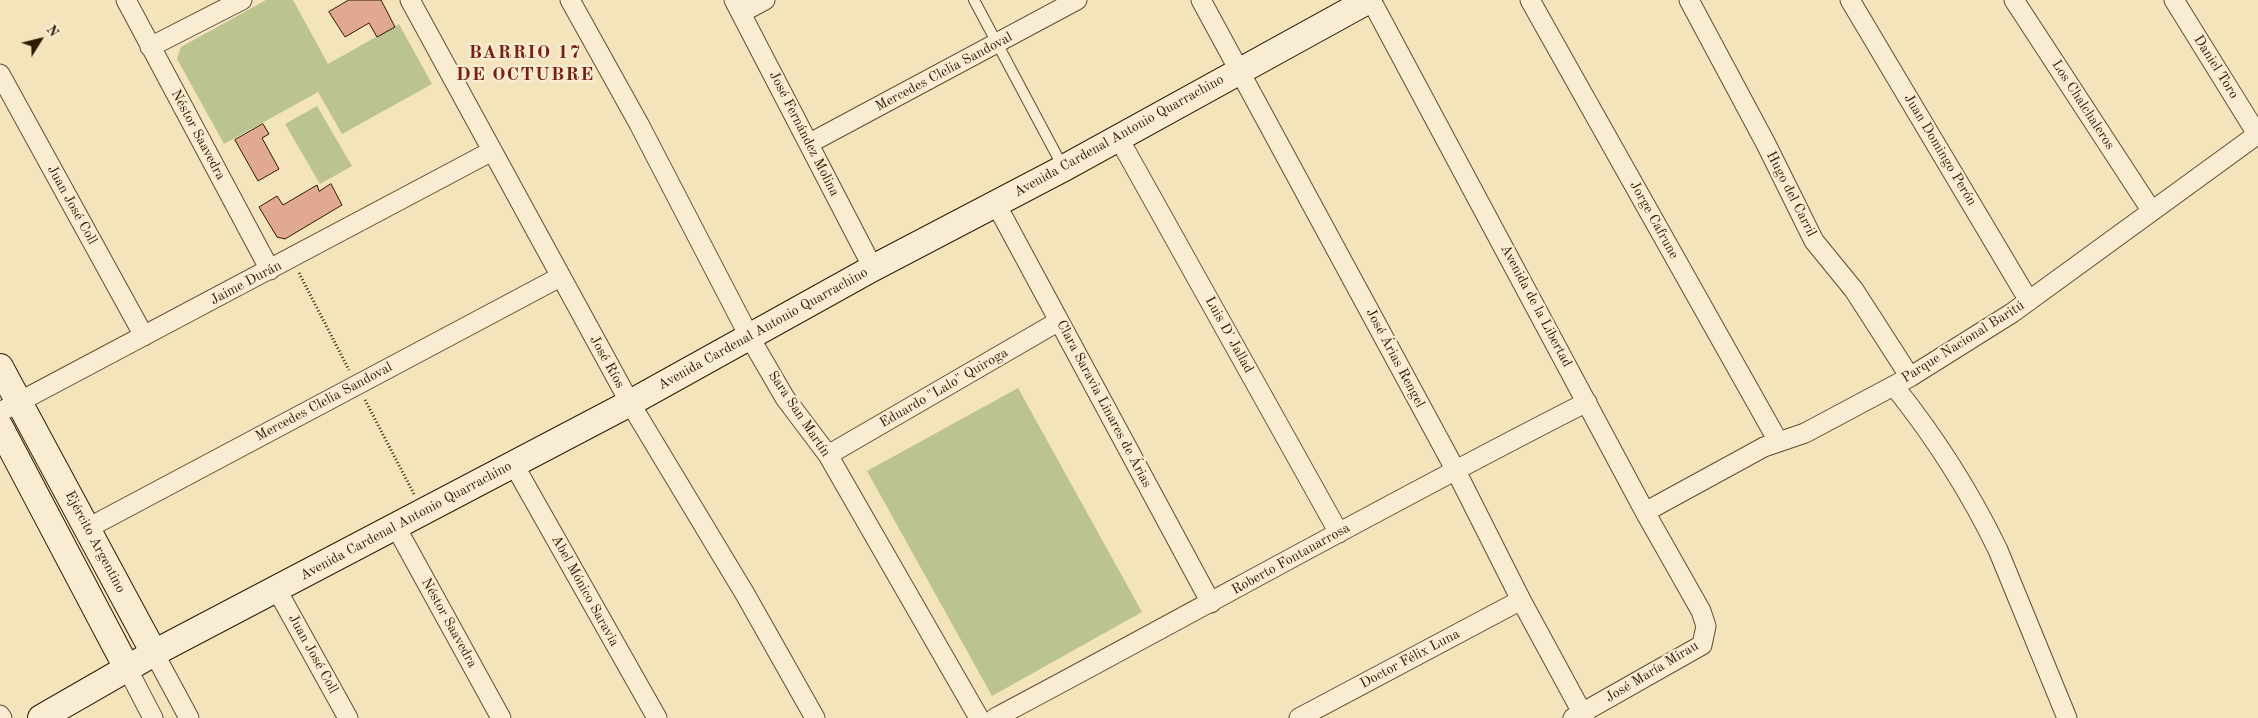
<!DOCTYPE html>
<html>
<head>
<meta charset="utf-8">
<style>
  body { margin:0 }
  #map { position:relative; width:2258px; height:718px; overflow:hidden; background:#f4e4bc; font-family:"Old Standard TT",serif }
  canvas { display:block }
  .north { position:absolute; left:15px; top:15px; width:50px; height:50px; -webkit-text-stroke:4px #f8edd3; paint-order:stroke; rotate:54deg; font-size:14px; font-weight:700; line-height:20px; text-align:center; color:#301900 }
  .north::after { content:''; display:block; margin:auto; width:18px; height:22px; background:#301900; clip-path:polygon(50% 0,100% 100%,50% 72%,0 100%) }
</style>
</head>
<body>
<div id="map">
<canvas width="2258" height="718"></canvas>
<div class="north">N</div>
</div>
<script>
const c = document.querySelector('canvas').getContext('2d');
c.lineJoin = 'round';
function paint(path, color) {
  c.fillStyle = color;
  c.fill(path, 'evenodd');
}
function stroke(path, color, width, dash) {
  c.strokeStyle = color;
  c.lineWidth = width;
  c.lineCap = dash ? 'butt' : 'round';
  c.setLineDash(dash || []);
  c.stroke(path);
}
function write(font, color, halo, rows, align = 'center') {
  c.font = font + ' "Old Standard TT",serif';
  c.lineWidth = 4.5;
  c.setLineDash([]);
  c.textBaseline = 'middle';
  c.strokeStyle = halo;
  c.fillStyle = color;
  for (const [text, x, y, turn = 0] of rows) {
    c.save();
    c.translate(x, y);
    c.rotate((+turn || 0) * Math.PI / 180);
    c.textAlign = isNaN(turn) ? turn : align;
    if (halo) c.strokeText(text, 0, 0);
    c.fillText(text, 0, 0);
    c.restore();
  }
}
paint(new Path2D(`
  M266,0H293L328,64L399,24L432,84L342,134L318,92L224,144L177,59L181,47Z
  M317,106L352,166L320,184L285,124Z
  M1018,388L1142,612L992,696L867,471Z`), '#bbc491');
const building = new Path2D(`
  M349,0H381L395,27L377,37L369,23L345,37L329,12Z
  M263,124L269,134L262,138L279,169L258,181L235,140Z
  M331,184L342,205L285,239L277,237L259,207L277,196L283,205L317,185L319,191Z`);
paint(building, '#e1a98f');
stroke(building, '#301900', 1);
const lane = new Path2D(`
  M974,0L1063,167`);
const street = new Path2D(`
  M126,0L270,270
  M410,0L630,403L745,594L815,718
  M570,0L639,124L749,336L785,398L828,455L979,718
  M734,0L873,268
  M1201,0L1455,469L1521,600L1585,718
  M1371,0L1645,512L1701,611L1706,626L1702,645L1573,718
  M1530,0L1778,441
  M1689,0L1766,144L1814,241L1854,290L1910,377
  M1850,0L2029,301
  M2014,0L2151,210
  M2174,0L2257,134
  M741,13L765,0
  M150,47L242,0
  M0,74L144,336
  M1118,137L1339,533
  M810,143L1077,0
  M996,204L1211,603
  M1894,386C1934,436 1970,492 1998,550L2067,718
  M0,412L492,151
  M828,455L1059,321
  M514,465L657,718
  M1645,512L1764,447L1805,433L1910,377L2012,313L2258,134
  M396,527L501,718
  M88,528L560,277
  M277,590L348,718
  M154,653L189,718
  M128,670L153,718
  M0,715L2,718
  M995,718C1193,613 1388,503 1587,402
  M1299,718L1521,600`);
const secondary = new Path2D(`
  M0,367L154,653
  M0,427L128,670
  M41,718L154,653L630,403L873,268L1064,168L1369,0`);
stroke(lane, '#614c2f', 12);
stroke(street, '#614c2f', 21);
stroke(secondary, '#301900', 28);
stroke(new Path2D(`
  M299,273L349,370
  M365,400L414,494`), '#301900', 3, [1, 2.5]);
stroke(lane, '#f8edd3', 10);
stroke(street, '#f8edd3', 19);
stroke(secondary, '#f8edd3', 26);
write('14px', '#301900', '#f8edd3', [
  ["Daniel Toro",2216,67,58],
  ["Mercedes Clelia Sandoval",944,72,-28],
  ["Los Chalchaleros",2083,105,57],
  ["José Fernández Molina",804,134,63],
  ["Néstor Saavedra",198,135,62],
  ["Avenida Cardenal Antonio Quarrachino",1119,136,-29],
  ["Juan Domingo Perón",1940,150,59],
  ["Hugo del Carril",1791,194,63],
  ["Juan José Coll",72,205,61],
  ["Jorge Cafrune",1654,220,61],
  ["Jaime Durán",246,283,-28],
  ["Avenida de la Libertad",1536,306,62],
  ["Avenida Cardenal Antonio Quarrachino",763,329,-29],
  ["Luis D' Jallad",1229,335,61],
  ["Parque Nacional Baritú",1963,342,-32],
  ["José Árias Rengel",1395,358,62],
  ["José Ríos",607,362,61],
  ["Eduardo \"Lalo\" Quiroga",944,388,-30],
  ["Mercedes Clelia Sandoval",324,402,-28],
  ["Clara Saravia Linares de Árias",1104,404,62],
  ["Sara San Martín",799,414,56],
  ["Avenida Cardenal Antonio Quarrachino",406,521,-28],
  ["Ejército Argentino",95,542,62],
  ["Roberto Fontanarrosa",1291,559,-29],
  ["Abel Mónico Saravia",585,591,61],
  ["Néstor Saavedra",449,623,61],
  ["Juan José Coll",313,654,61],
  ["Doctor Félix Luna",1410,659,-28],
  ["José María Mirau",1652,672,-31]
]);
c.letterSpacing = '1px';
write('bold 19px', '#7a1f14', '#f8edd3', [
  ["BARRIO 17",525,53],
  ["DE OCTUBRE",525,75]
]);
c.letterSpacing = '0px';
</script>
</body>
</html>
